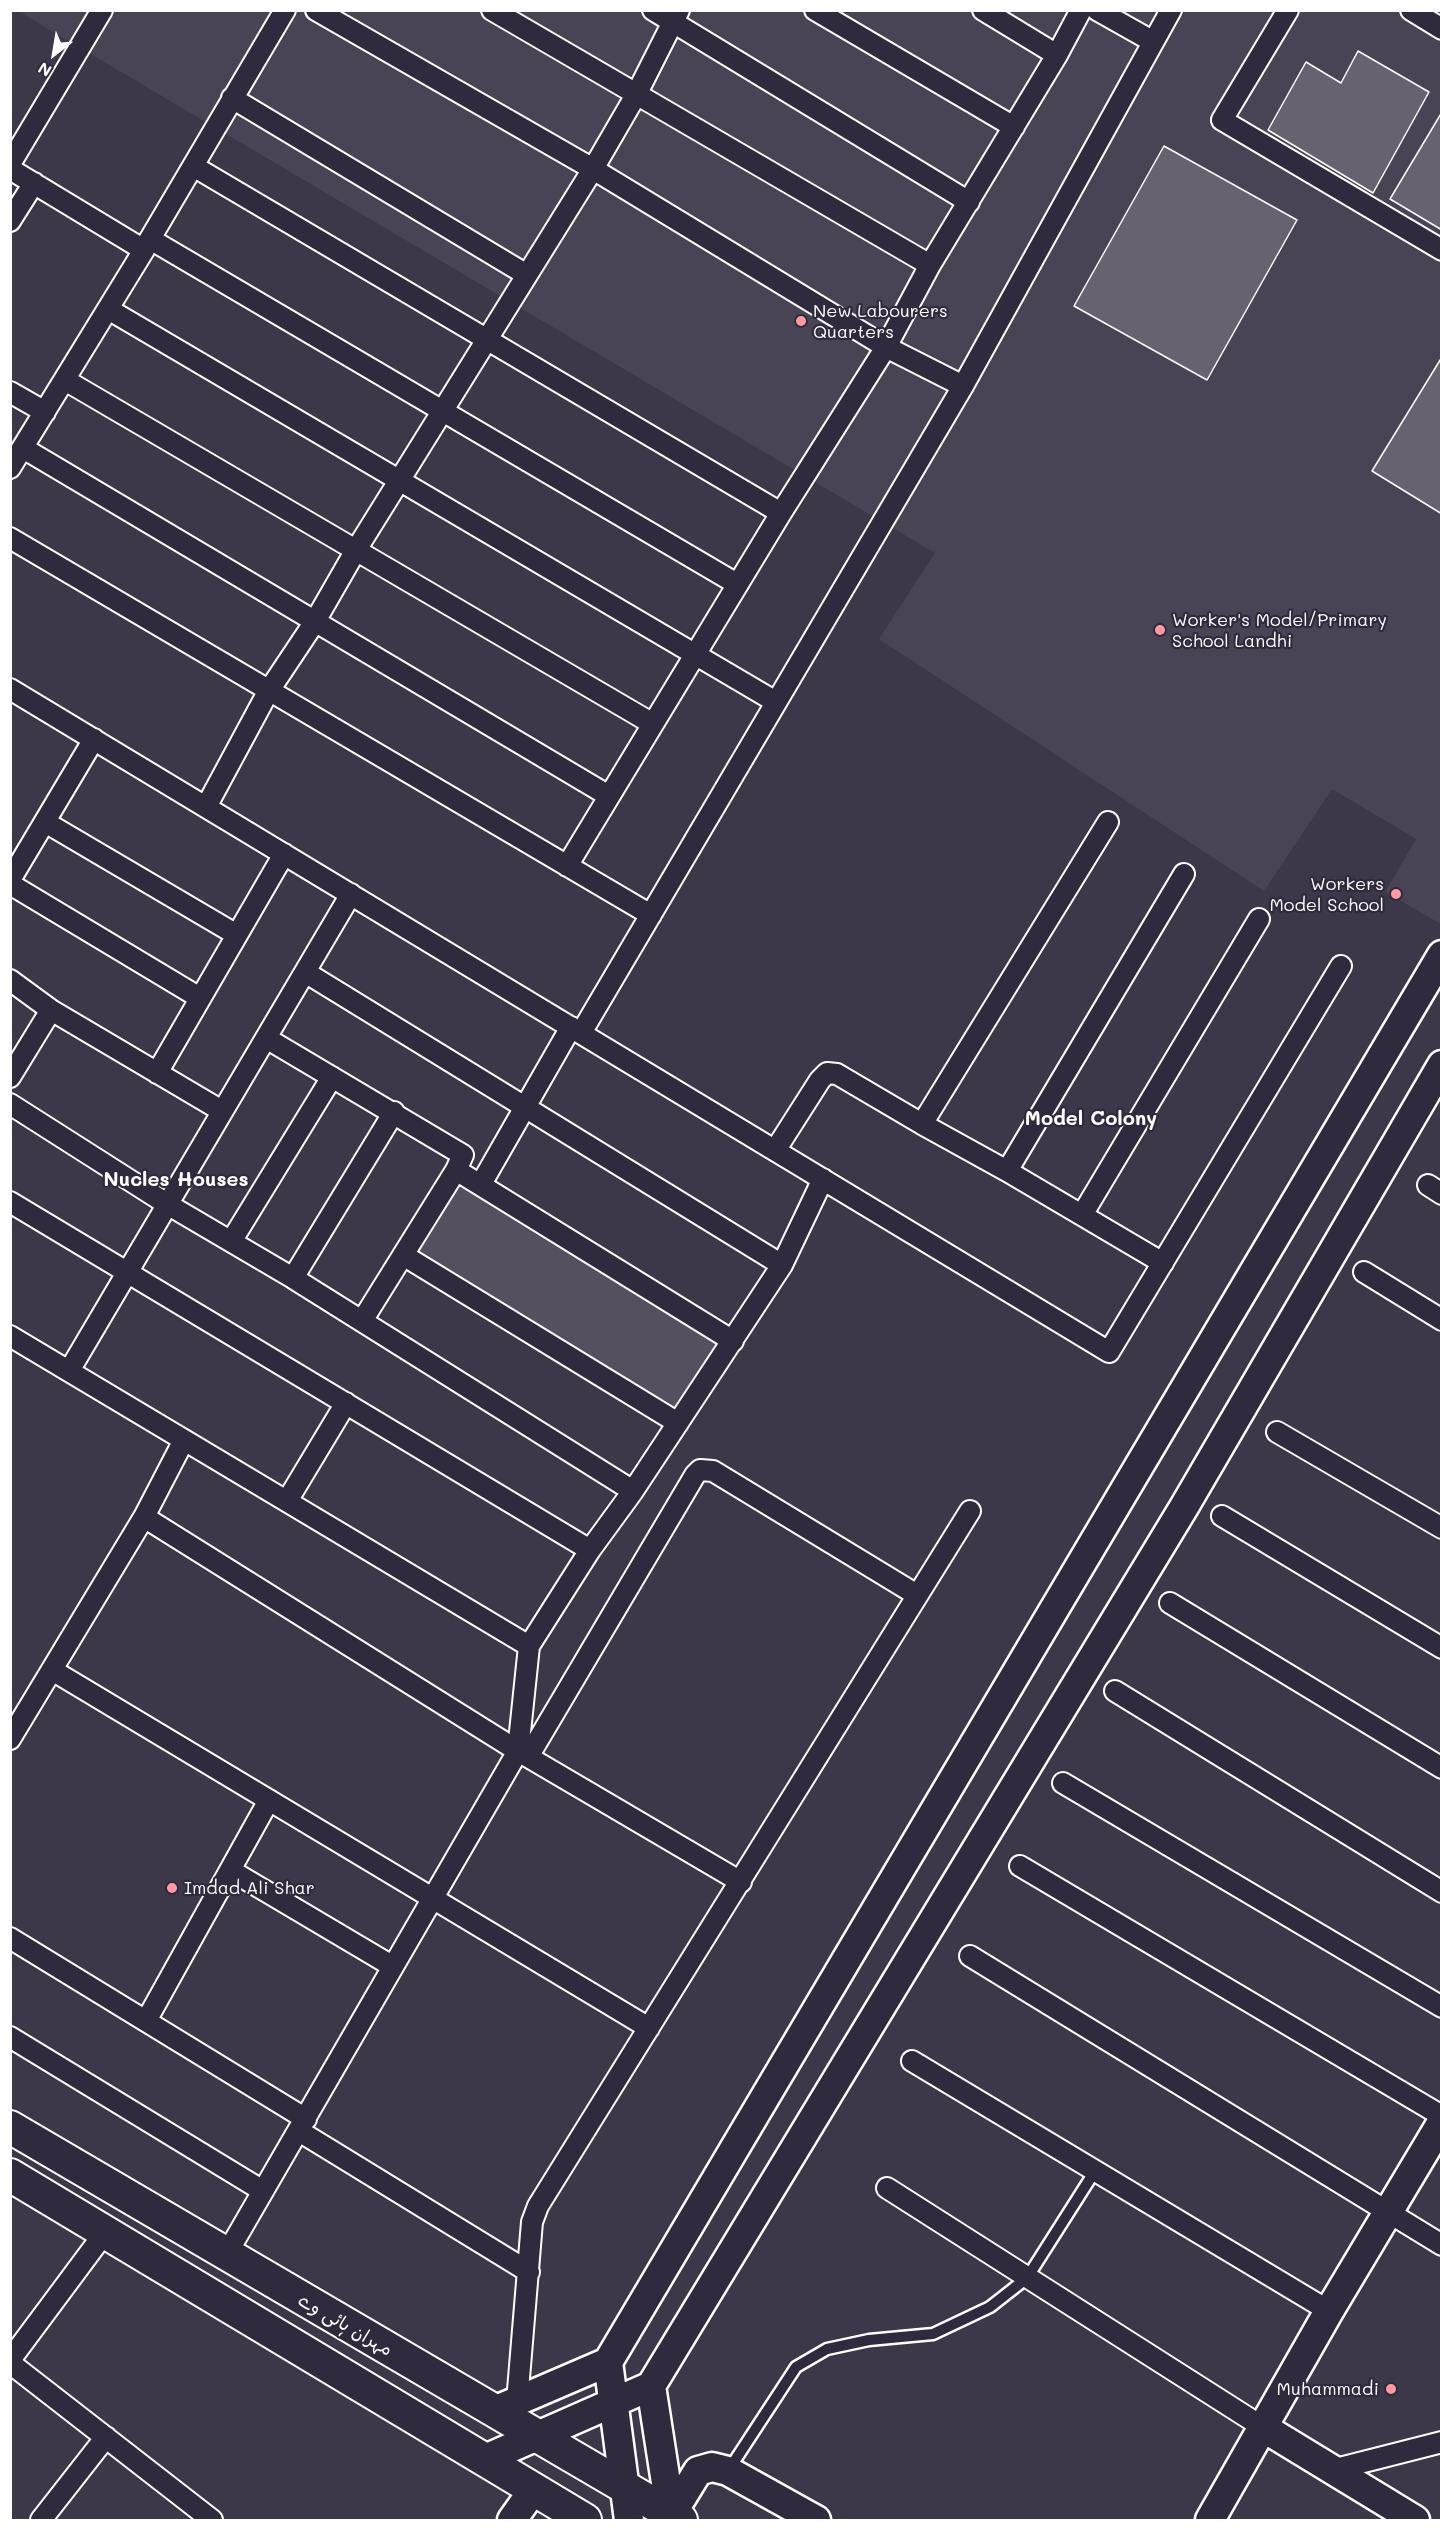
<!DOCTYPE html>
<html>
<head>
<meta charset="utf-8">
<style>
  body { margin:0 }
  #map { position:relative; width:1452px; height:2531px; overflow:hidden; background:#3c3749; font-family:Mali,sans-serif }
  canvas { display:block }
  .frame { position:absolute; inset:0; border:12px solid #fff; pointer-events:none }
  .north { position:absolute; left:24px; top:24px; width:60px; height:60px; -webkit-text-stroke:4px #2f2a3d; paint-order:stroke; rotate:211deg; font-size:16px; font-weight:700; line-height:24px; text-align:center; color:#fff }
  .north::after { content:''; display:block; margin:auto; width:21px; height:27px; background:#fff; clip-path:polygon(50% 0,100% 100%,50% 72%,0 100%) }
</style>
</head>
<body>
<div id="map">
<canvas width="1452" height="2531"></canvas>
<div class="frame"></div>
<div class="north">N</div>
</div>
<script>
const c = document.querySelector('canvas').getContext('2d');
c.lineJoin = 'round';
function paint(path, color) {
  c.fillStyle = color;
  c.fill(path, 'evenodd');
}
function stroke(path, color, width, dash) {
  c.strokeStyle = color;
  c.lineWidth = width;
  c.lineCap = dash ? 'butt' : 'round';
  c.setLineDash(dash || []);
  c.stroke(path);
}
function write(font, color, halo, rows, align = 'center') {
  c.font = font + ' Mali,"Playpen Sans Arabic",sans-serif';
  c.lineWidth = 4.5;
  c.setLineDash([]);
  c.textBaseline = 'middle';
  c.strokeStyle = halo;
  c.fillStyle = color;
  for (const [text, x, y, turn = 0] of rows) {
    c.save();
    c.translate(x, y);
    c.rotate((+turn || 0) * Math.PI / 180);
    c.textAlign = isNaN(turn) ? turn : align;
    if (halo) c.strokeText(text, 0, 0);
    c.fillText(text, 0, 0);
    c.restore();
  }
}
paint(new Path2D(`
  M18,11H1441V924L1385,892L1416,839L1332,789L1264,891L879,639L935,553Z`), '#494455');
paint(new Path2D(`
  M458,1176L721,1343L678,1410L413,1253Z`), '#555060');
const building = new Path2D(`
  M1358,51L1429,92L1373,193L1268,130L1306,62L1341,83Z
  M1442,112V230L1390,199Z
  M1164,146L1297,220L1207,380L1074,306Z
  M1442,357V514L1372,471Z`);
paint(building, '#666270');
stroke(building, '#fff', 1.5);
const lane = new Path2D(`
  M728,2471L796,2367L827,2349L869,2340L933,2334L990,2307L1027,2278L1095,2171`);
const street = new Path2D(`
  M316,10L593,169L886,347L963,386
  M492,10L930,265
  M653,10L969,202
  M815,10L1014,127
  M983,10L1057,55
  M1097,10L1152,41
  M1288,10L1222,120L1442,250
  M1411,10L1442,29
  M232,98L527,275
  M10,164L102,10
  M193,166L781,513
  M10,169L144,250L10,468
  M10,221L34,183
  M150,239L737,584
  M144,249L285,10
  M108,309L776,702
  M65,380L653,724
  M10,392L45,412
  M23,448L609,796
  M10,538L651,915
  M10,689L1109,1352L1341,966
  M206,807L268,692L314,623L356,550L593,169L636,95L679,10
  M45,822L237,935
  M1108,822L922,1124L1007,1171L1163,1263
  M567,866L781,513L886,347L930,265L1057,55L1081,10
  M10,880L94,739
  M10,884L200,998
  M305,972L782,1265
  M10,980L51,1010
  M581,1033L963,386L1171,10
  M266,1038L463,1155L456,1170
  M157,1073L284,854
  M10,1077L51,1010L222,1111
  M10,1104L167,1204L293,1278L633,1491
  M776,1149L820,1080L827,1073L837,1074L922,1124
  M1007,1171L1184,874
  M481,1184L571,1027
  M1428,1185L1442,1194
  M10,1202L590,1550
  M1082,1215L1259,919
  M232,1240L332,1077
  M403,1255L678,1423
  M1364,1272L1442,1320
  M293,1278L394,1112
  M362,1321L456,1170L733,1341
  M10,1336L529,1646
  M69,1371L351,894
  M1277,1432L1442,1528
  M287,1501L346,1403
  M1222,1516L1442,1648
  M144,1517L518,1751L741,1882
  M1170,1603L1442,1768
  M52,1670L649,2028
  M1115,1691L1442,1892
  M10,1739L144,1517L184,1440
  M528,1757L695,1475L700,1470L713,1471L917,1595
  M1063,1783L1442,2007
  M1020,1866L1442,2116
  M230,1870L392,1966
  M10,1938L306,2119
  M970,1956L1442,2245
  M146,2021L269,1800
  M10,2037L263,2191
  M912,2061L1329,2311
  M299,2131L529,2272
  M887,2188L1264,2428
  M226,2255L518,1751L529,1646L590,1550L633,1491L782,1265L823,1179
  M10,2360L106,2231
  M10,2363L212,2520
  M517,2402L532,2222L538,2206L970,1511
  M1332,2470L1442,2442
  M41,2520L106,2437`);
const secondary = new Path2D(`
  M651,2386L671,2515
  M494,2411L608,2362
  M1264,2428L1415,2520
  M485,2459L651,2386L1184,1507L1442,1065
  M671,2515L698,2471L712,2467L728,2471L816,2520
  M512,2520L534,2489
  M629,2520L608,2362L1442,955
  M1210,2520L1329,2311L1442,2122`);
const primary = new Path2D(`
  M10,2127L681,2520
  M10,2175L585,2520`);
stroke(lane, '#fff', 15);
stroke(street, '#fff', 24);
stroke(secondary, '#fff', 33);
stroke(primary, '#fff', 36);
stroke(lane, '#2f2a3d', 10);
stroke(street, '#2f2a3d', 20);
stroke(secondary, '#2f2a3d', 28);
stroke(primary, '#2f2a3d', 32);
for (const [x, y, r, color] of [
  [801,321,6,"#ff9aa2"],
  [1160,630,6,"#ff9aa2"],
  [1396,894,6,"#ff9aa2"],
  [172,1888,6,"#ff9aa2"],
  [1391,2389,6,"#ff9aa2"]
]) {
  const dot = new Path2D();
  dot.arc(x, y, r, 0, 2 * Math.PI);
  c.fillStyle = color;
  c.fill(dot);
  stroke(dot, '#2f2a3d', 2);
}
write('18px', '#fff', '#2f2a3d', [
  ["New Labourers",813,311],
  ["Quarters",813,332],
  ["Worker's Model/Primary",1172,620],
  ["School Landhi",1172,641],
  ["Workers",1384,884,"right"],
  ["Model School",1384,905,"right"],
  ["Imdad Ali Shar",184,1888],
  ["Muhammadi",1379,2389,"right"]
], 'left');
write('18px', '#fff', '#2f2a3d', [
  ["مہران ہائی وے",345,2325,30]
]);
write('bold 20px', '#fff', '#2f2a3d', [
  ["Model Colony",1091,1119],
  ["Nucles Houses",176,1180]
]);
</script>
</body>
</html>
